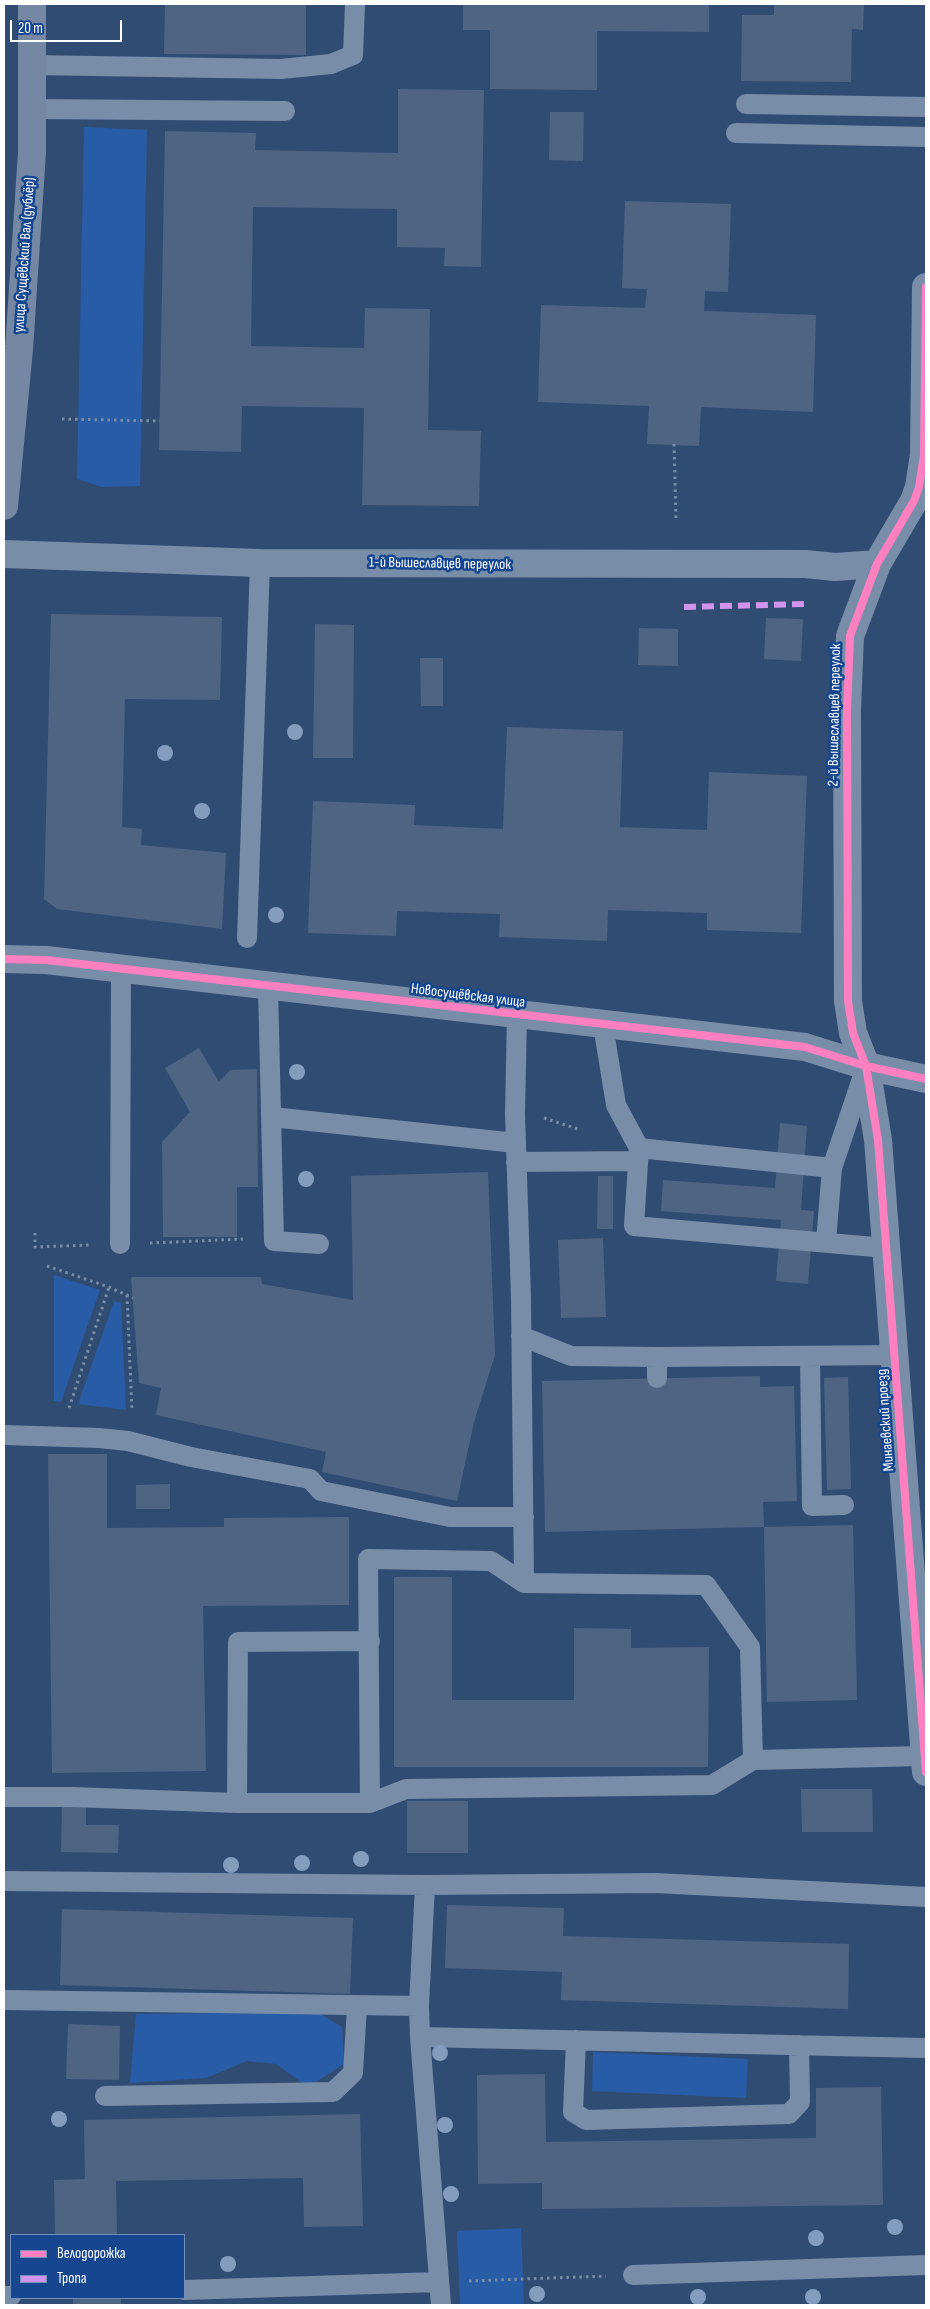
<!DOCTYPE html>
<html>
<head>
<meta charset="utf-8">
<style>
  body { margin:0 }
  #map { position:relative; width:930px; height:2309px; overflow:hidden; background:#314c73; font-family:"Sofia Sans Condensed",sans-serif }
  canvas { display:block }
  .frame { position:absolute; inset:0; border:5px solid #fff; pointer-events:none }
  .legend { position:absolute; left:10px; top:2234px; width:175px; height:65px; box-sizing:border-box; background:#15468f; border:1px solid #7390bc; margin:0; padding:6px 9px; list-style:none; font-size:15px; color:#fff }
  .legend li { display:flex; align-items:center; gap:10px; height:25px }
  .legend b { width:25px; border:1px solid #7390bc }
  .scale { position:absolute; left:10px; top:20px; width:112px; height:22px; box-sizing:border-box; border:2px solid #fff; border-top:0; padding-left:6px; font-size:15px; line-height:18px; white-space:nowrap; color:#fff; -webkit-text-stroke:4px #15468f; paint-order:stroke }
</style>
</head>
<body>
<div id="map">
<canvas width="930" height="2309"></canvas>
<div class="frame"></div>
<ul class="legend">
<li><b style="height:6px;background:#ff80c0"></b>Велодорожка</li>
<li><b style="height:6px;background:#d193ec"></b>Тропа</li>
</ul>
<div class="scale">20 m</div>
</div>
<script>
const c = document.querySelector('canvas').getContext('2d');
c.lineJoin = 'round';
function paint(path, color) {
  c.fillStyle = color;
  c.fill(path, 'evenodd');
}
function stroke(path, color, width, dash) {
  c.strokeStyle = color;
  c.lineWidth = width;
  c.lineCap = dash ? 'butt' : 'round';
  c.setLineDash(dash || []);
  c.stroke(path);
}
function write(font, color, halo, rows, align = 'center') {
  c.font = font + ' "Sofia Sans Condensed",sans-serif';
  c.lineWidth = 5;
  c.setLineDash([]);
  c.textBaseline = 'middle';
  c.strokeStyle = halo;
  c.fillStyle = color;
  for (const [text, x, y, turn = 0] of rows) {
    c.save();
    c.translate(x, y);
    c.rotate((+turn || 0) * Math.PI / 180);
    c.textAlign = isNaN(turn) ? turn : align;
    if (halo) c.strokeText(text, 0, 0);
    c.fillText(text, 0, 0);
    c.restore();
  }
}
paint(new Path2D(`
  M84,127L147,130L140,486L102,487L77,479Z
  M54,1275L100,1290L61,1402L54,1401Z
  M114,1301L121,1303L126,1410L78,1404Z
  M317,2012L342,2027L344,2064L308,2087L276,2064L247,2061L206,2078L130,2083L136,2014Z
  M593,2052L748,2059L746,2098L592,2091Z
  M521,2228L524,2305H460L457,2231Z`), '#295ca6');
paint(new Path2D(`
  M165,4H306V55L164,54Z
  M463,4H709V32L597,31V90L490,89V30H463Z
  M774,4H864L863,30L852,29L851,82L741,81L742,15H774Z
  M398,89L484,90L481,267L444,266L445,248L397,247V209L253,207L251,346L364,348L365,308L430,309L428,430L481,431L479,506L362,505L364,408L242,406L241,452L159,450L165,131L256,133L255,150L398,153Z
  M550,112H584L583,161L549,160Z
  M625,201L731,204L728,292L705,291L704,311L816,315L813,412L701,407L699,446L647,444L649,406L538,402L541,305L645,308L647,289L622,288Z
  M51,614L222,617L220,700L125,699L122,827L142,829L141,845L226,853L222,929L57,909L44,899Z
  M766,618L803,619L801,661L764,659Z
  M315,624L354,625L353,758H313Z
  M639,628L678,629V666L638,665Z
  M420,658H443V706H421Z
  M507,727L623,731L620,827L707,830L709,772L807,776L801,933L707,930V913L608,910L607,941L499,937L500,914L397,911L396,936L308,933L313,801L415,805L414,825L503,829Z
  M199,1048L219,1082L230,1070L257,1069L258,1187H237V1237H163L162,1142L190,1112L165,1068Z
  M780,1123L807,1126L801,1210L814,1211L808,1284L776,1281L781,1220L661,1211L663,1180L775,1188Z
  M488,1172L495,1355L474,1422L457,1501L322,1472L326,1452L156,1415L161,1388L139,1383L131,1277H261L262,1284L353,1300L351,1176Z
  M598,1176H613V1229H597Z
  M603,1238L606,1317L561,1318L558,1240Z
  M760,1376V1387L794,1386L797,1501L763,1502L764,1527L545,1532L542,1381Z
  M848,1377L851,1489L827,1490L824,1378Z
  M48,1454H107V1528L224,1527V1518L349,1517V1605L203,1606L206,1771L52,1773Z
  M170,1484V1509H136V1485Z
  M853,1525L857,1700L767,1702L764,1527Z
  M394,1577H452V1700H574V1628L631,1629V1648L709,1647L708,1767H394Z
  M801,1789H872L873,1832H802Z
  M407,1801H468V1853H407Z
  M62,1804H86V1825H119L118,1853L61,1852Z
  M447,1905L564,1908L563,1936L849,1944L848,2009L561,2000L562,1972L445,1968Z
  M62,1909L353,1918L350,1994L60,1985Z
  M68,2024L120,2026L119,2080L66,2079Z
  M545,2074L546,2142L816,2138V2088L881,2087L883,2205L542,2209V2183L478,2184L477,2075Z
  M360,2114L363,2226L304,2227L303,2178L116,2181L117,2235H55L54,2180L85,2179L84,2120Z
  M73,2298H121V2305H73Z`), '#4e6483');
stroke(new Path2D(`
  M62,419L160,421
  M674,444L676,519
  M544,1118L581,1130
  M35,1233V1247L91,1245
  M150,1243L243,1239
  M47,1266L109,1287L133,1298
  M127,1295L132,1411
  M69,1408L109,1287
  M469,2281L606,2276`), '#788da7', 3, [2.5, 4]);
stroke(new Path2D(`
  M31,65L281,69L331,64L353,55L355,4
  M746,104L926,107
  M32,109L285,111
  M736,133L926,137
  M247,938L260,563
  M268,986L274,1241L319,1244
  M517,1015L515,1114L521,1298L524,1583L706,1585L750,1647L753,1760
  M603,1025L616,1105L639,1148L634,1226L886,1248
  M272,1117L516,1143
  M639,1148L832,1168
  M516,1162L638,1161
  M826,1242L832,1168L865,1070
  M120,1244L121,970
  M521,1336L571,1356L657,1357
  M810,1357L812,1506L844,1505
  M657,1378V1357L895,1355
  M4,1435L99,1438L128,1441L191,1457L310,1479L321,1491L450,1517H524
  M4,1797H72L237,1803L238,1642L370,1641
  M237,1803H370L406,1789L712,1785L753,1760L925,1756
  M370,1803L368,1559L491,1561L524,1583
  M4,1881L425,1885L656,1883L926,1897
  M425,1885L419,2006L420,2037L441,2305
  M4,2000L419,2006
  M420,2037L926,2048
  M576,2040L573,2112L586,2120L789,2114L800,2102L799,2045
  M105,2096L333,2092L353,2073L357,2006
  M633,2275L926,2265
  M184,2290L439,2282
  M4,2296H11`), '#788da7', 20);
stroke(new Path2D(`
  M926,287L924,455L919,487L914,501L877,564L850,636L847,710L848,1001L853,1033L866,1066L878,1140L926,1772
  M4,554L260,563L805,564L835,567L877,564
  M4,959L46,960L805,1047L866,1066L926,1079`), '#788da7', 28);
stroke(new Path2D(`
  M4,506L19,349L32,152V4`), '#7488a3', 28);
stroke(new Path2D(`
  M684,607L804,604`), '#d193ec', 6, [12, 6]);
stroke(new Path2D(`
  M926,287L924,455L919,487L914,501L877,564L850,636L847,710L848,1001L853,1033L866,1066L878,1140L926,1772
  M4,959L46,960L805,1047L866,1066L926,1079`), '#ff80c0', 8);
c.fillStyle = '#849cbe';
for (const [x, y] of [
  [295,732],
  [165,753],
  [202,811],
  [276,915],
  [297,1072],
  [306,1179],
  [361,1859],
  [302,1863],
  [231,1865],
  [440,2053],
  [59,2119],
  [445,2125],
  [451,2194],
  [895,2227],
  [816,2238],
  [228,2264],
  [537,2294],
  [698,2297],
  [813,2297]
]) {
  c.beginPath();
  c.arc(x, y, 8, 0, 2 * Math.PI);
  c.fill();
}
write('15px', '#fff', '#15468f', [
  ["улица Сущёвский Вал (дублёр)",25,255,-86],
  ["1-й Вышеславцев переулок",440,564,1],
  ["2-й Вышеславцев переулок",835,715,-89],
  ["Новосущёвская улица",468,996,7],
  ["Минаевский проезд",886,1420,-94]
]);
</script>
</body>
</html>
